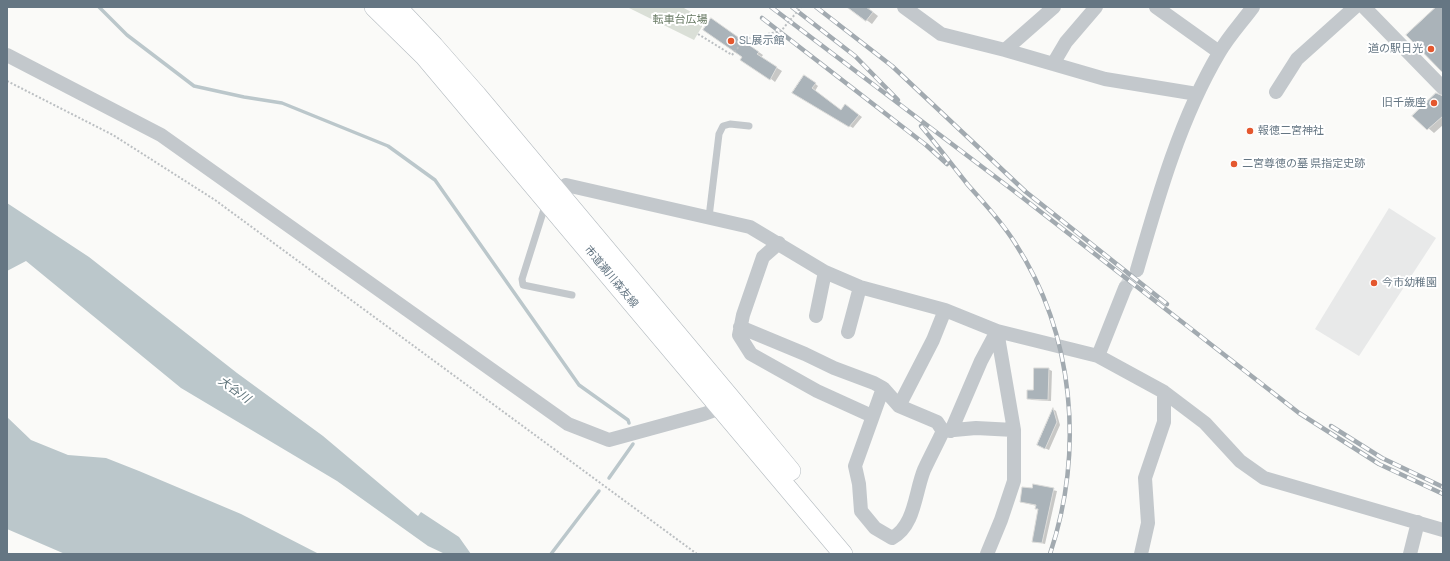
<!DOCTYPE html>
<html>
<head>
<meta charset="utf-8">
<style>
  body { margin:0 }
  #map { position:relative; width:1450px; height:561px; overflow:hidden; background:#fafaf8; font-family:Manrope,sans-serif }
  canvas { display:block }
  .frame { position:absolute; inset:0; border:8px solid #657683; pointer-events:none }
</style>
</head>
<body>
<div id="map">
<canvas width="1450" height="561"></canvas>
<div class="frame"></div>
</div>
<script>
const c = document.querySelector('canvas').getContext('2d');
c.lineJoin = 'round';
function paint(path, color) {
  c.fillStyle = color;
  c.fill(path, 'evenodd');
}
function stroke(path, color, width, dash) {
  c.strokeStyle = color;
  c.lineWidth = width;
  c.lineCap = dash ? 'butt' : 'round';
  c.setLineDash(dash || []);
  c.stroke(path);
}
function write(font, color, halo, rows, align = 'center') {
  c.font = font + ' Manrope,"Noto Sans JP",sans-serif';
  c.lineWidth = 4;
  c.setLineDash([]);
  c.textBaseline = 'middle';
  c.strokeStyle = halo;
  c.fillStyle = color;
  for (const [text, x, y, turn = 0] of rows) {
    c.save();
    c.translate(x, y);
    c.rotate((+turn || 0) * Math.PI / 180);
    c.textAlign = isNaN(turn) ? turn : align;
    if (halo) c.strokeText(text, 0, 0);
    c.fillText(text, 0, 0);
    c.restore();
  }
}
paint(new Path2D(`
  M1389,208L1436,238L1359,356L1315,329Z`), '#e8e9e9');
paint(new Path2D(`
  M627,7H682L706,20L694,40Z`), '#dadfd7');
paint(new Path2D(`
  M7,203L89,257L237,373L323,436L418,516L421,512L459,537L471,554H445L428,546L337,481L181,388L26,261L7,271Z
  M7,417L31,440L68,455L106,458L139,471L241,514L319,554H65L7,529Z`), '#bbc7cb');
paint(new Path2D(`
  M849,7H871L869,9L878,16L872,24Z
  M716,22L763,55L761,58L782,71L775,82L743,57Z
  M808,78L818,86L815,91L841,111L848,107L862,117L853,128L793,92Z
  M1443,97V125L1434,133L1414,116Z
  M1048,369L1052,371L1051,401L1032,400L1028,398Z
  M1053,409L1056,411L1060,425L1049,450L1038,445Z
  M1034,486L1057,491L1045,544L1033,541L1039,510L1036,508L1037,506L1021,502L1033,489Z`), '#0003');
stroke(new Path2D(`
  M99,7L127,35L194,86L244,97L282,103L388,146L435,180L579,385L628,420L629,423
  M609,478L633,444
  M551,554L599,491`), '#bbc7cb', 3.5);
const building = new Path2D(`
  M847,7H866L873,12L866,21Z
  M1436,7H1443V73L1406,35Z
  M711,18L759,52L757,54L777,67L770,80L740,60L742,57L703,30Z
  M804,75L816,83L812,88L841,110L845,104L859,115L849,127L792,93Z
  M1436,93L1443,96V116L1427,130L1412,116Z
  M1034,368H1049L1048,400L1027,399V390H1033Z
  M1053,408L1057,422L1045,449L1037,445Z
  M1033,484L1054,488L1042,543L1032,542L1038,509H1035L1036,505L1020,502L1022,487L1032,488Z`);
paint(building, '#aab3b9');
stroke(building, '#dcdcda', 1);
stroke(new Path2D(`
  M1125,288L1137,270`), '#d5d9db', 14, [14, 7]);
const secondary = new Path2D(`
  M374,7L424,56L843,554
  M397,7L434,46L477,95L734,402L791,471`);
stroke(secondary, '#b3babf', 20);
stroke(new Path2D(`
  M698,34L732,55
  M7,81L113,135L215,200L697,554`), '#bbbfc2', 2, [2, 2]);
stroke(new Path2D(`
  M546,203L522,279L523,285L572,295
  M709,217L719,134L723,126L730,124L749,126`), '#c3c8cc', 7);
stroke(new Path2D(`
  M904,7L941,34L1005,50L1105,79L1197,94
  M1156,7L1219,52
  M1364,7L1443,88
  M1005,50L1054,7
  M7,55L161,135L568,424L609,440L704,414L729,405
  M1053,64L1066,42L1096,7
  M1276,92L1297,59L1355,7
  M551,196L566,185L750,227L825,272L860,287L945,310L997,331L1098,356L1164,392L1205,423L1240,461L1264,478L1443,530
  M779,243L763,257L743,315L739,335L751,354L817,391L872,416
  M1137,270C1158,197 1180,119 1219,53C1228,37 1242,22 1253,7
  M816,316L825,272
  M740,327L805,354L834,368L874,383L883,388L899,406L937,422L943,431
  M848,332L860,287
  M1098,356L1125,288
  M883,388L855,466L859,484L861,511L875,528L892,538C915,526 915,492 924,470C930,457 937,444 943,431L976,428L1014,430
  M899,406L933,340L945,310
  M951,431L981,361L997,331
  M987,554L1001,520L1014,481V430L997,331
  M1141,554L1148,523L1145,478L1164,422V392
  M1410,554L1418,522`), '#c3c8cc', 14);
stroke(secondary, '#fff', 19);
const rail = new Path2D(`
  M771,7L1014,191L1299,413L1379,464L1443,494
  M792,7L855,56L898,100
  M816,7L892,66L1026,192L1167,304
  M762,18L926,145L947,164
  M921,126C937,145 952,165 968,185C985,204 1002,222 1015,243C1075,335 1084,452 1050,554
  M1331,426L1382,458L1443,487`);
stroke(rail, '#a2aab0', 4.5);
stroke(rail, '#fff', 3, [9]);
stroke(new Path2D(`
  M732,55L745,39L781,31L801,7`), '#bbbfc2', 2, [2, 2]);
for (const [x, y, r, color] of [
  [731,41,4,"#e4572e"],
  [1431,49,4,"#e4572e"],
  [1434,103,4,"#e4572e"],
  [1250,131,4,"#e4572e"],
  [1234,164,4,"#e4572e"],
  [1374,283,4,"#e4572e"]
]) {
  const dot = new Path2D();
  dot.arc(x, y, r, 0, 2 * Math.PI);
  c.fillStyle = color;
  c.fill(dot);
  stroke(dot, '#fff', 1.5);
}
write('11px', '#687a64', '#fff', [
  ["転車台広場",680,20]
]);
write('11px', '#657683', '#fff', [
  ["SL展示館",739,41],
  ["道の駅日光",1423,49,"right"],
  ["旧千歳座",1426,103,"right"],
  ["報徳二宮神社",1258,131],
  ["二宮尊徳の墓 県指定史跡",1242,164],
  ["今市幼稚園",1382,283]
], 'left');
write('11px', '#657683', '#fff', [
  ["市道瀬川森友線",611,277,50]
]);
write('italic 12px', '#60757c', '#fff', [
  ["大谷川",234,390,36]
]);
</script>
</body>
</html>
